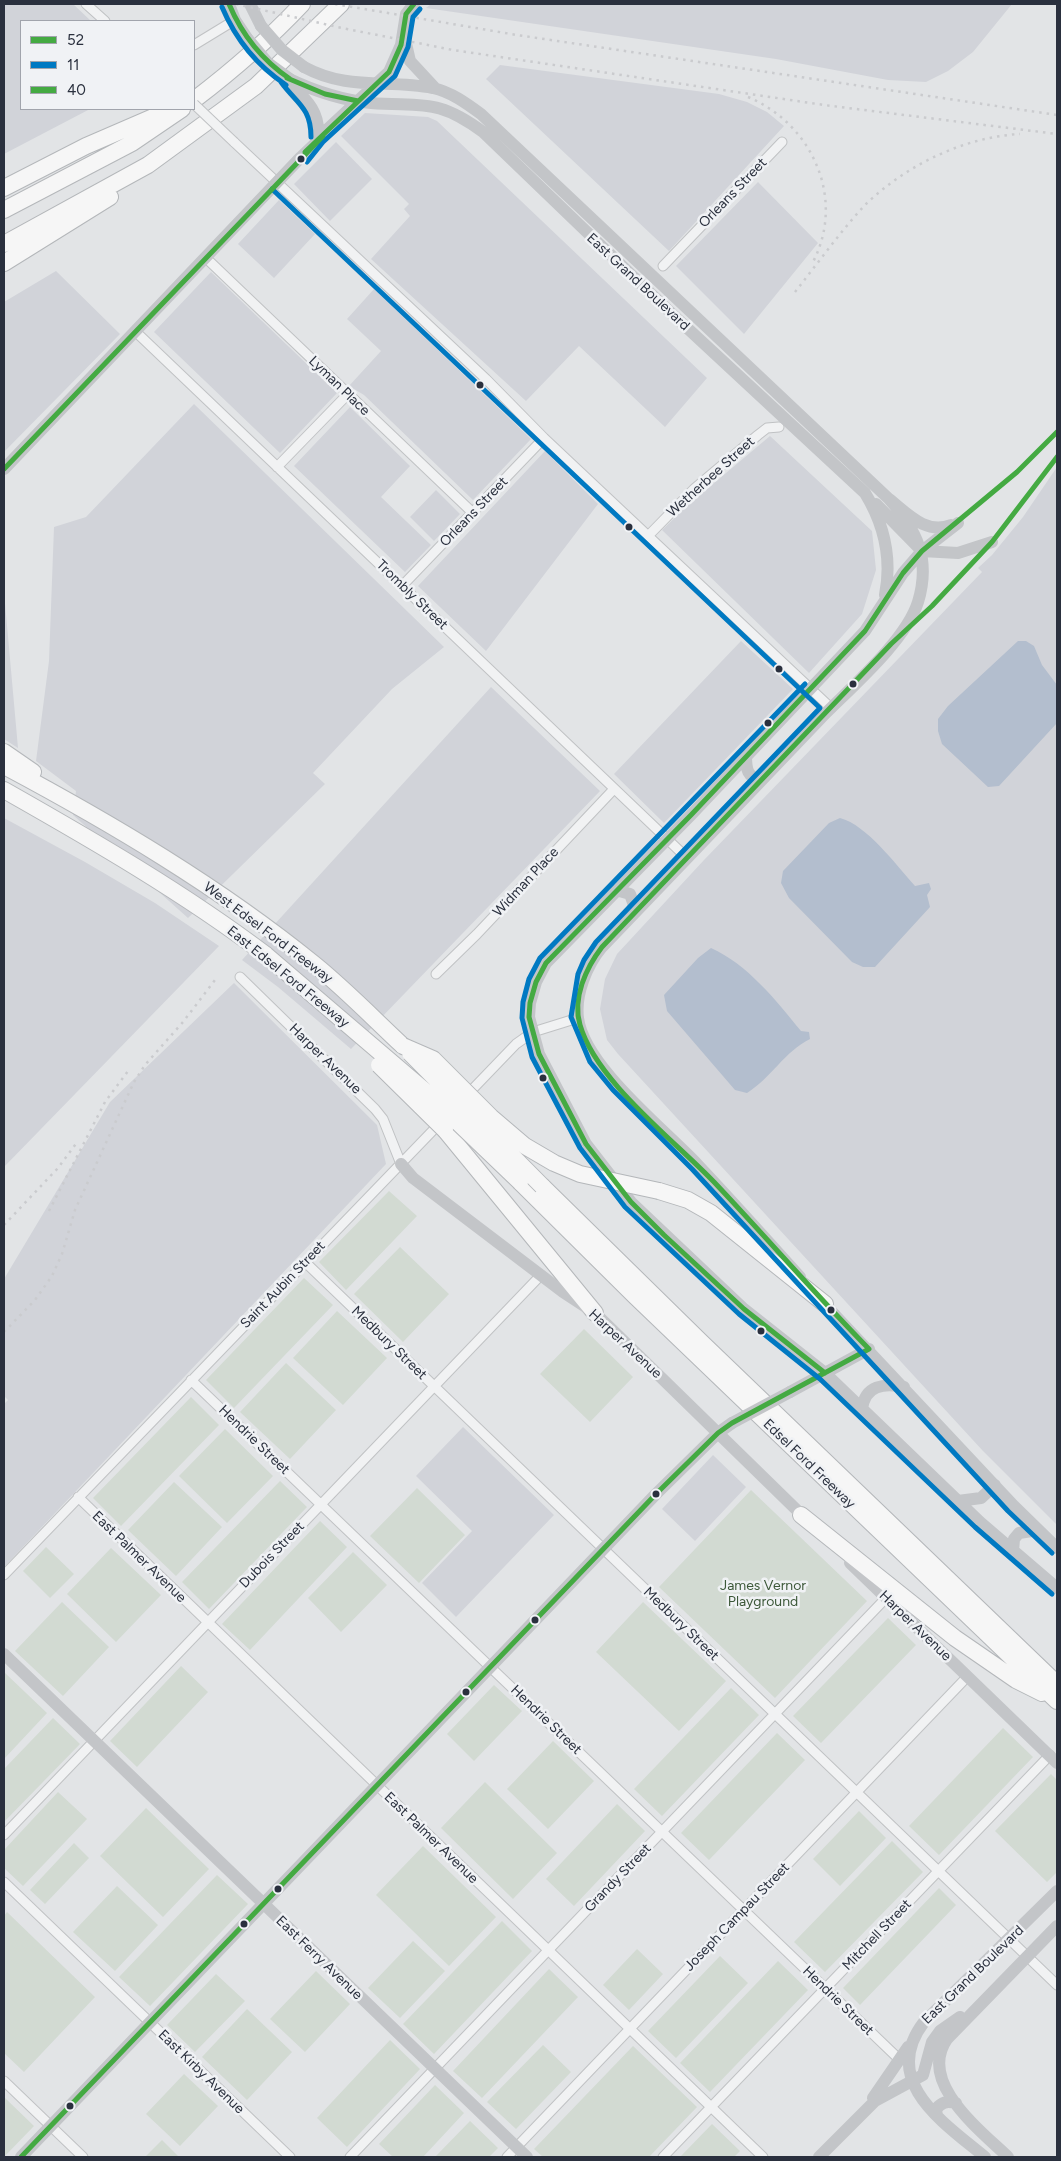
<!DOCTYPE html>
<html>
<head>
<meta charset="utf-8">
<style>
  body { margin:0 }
  #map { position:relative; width:1061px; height:2161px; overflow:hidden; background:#e2e4e6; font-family:Figtree,sans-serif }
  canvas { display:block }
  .frame { position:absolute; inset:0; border:5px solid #2a303e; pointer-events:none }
  .legend { position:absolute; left:20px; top:20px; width:175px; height:90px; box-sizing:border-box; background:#f0f2f5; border:1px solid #a1a4ac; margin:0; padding:6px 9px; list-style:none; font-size:15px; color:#2a303e }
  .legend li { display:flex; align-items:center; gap:10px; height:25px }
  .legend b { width:25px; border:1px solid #a1a4ac }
</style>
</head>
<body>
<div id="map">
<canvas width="1061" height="2161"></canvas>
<div class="frame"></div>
<ul class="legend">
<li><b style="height:6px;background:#44aa42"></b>52</li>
<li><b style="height:6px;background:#0079c2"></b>11</li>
<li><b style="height:6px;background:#44aa42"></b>40</li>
</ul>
</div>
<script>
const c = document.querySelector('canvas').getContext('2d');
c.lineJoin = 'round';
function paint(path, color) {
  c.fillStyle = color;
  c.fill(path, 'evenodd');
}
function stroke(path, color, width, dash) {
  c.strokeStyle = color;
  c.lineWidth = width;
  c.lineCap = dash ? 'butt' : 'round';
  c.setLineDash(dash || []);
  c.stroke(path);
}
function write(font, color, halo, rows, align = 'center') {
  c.font = font + ' Figtree,sans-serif';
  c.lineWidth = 5;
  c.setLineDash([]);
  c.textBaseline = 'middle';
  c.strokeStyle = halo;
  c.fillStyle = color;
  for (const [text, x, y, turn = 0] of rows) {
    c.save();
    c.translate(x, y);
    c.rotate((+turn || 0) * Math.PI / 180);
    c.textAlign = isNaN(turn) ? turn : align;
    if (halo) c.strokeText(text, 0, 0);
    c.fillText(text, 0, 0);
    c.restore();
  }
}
paint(new Path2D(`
  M4,4H73L91,21H21V109H90L4,154Z
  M431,4H1012L973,52L948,71L926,82L888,80L776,59L426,8Z
  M500,65L719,94L747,102L767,112L784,126L669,251L486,79Z
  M365,113L428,117L437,121L707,378L665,427L579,346L526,401L371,259L410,216L404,209L409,204L341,136Z
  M336,142L372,179L330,221L294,184Z
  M758,182L818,243L744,334L676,266Z
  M279,200L315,234L274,278L238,244Z
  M56,271L120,334L4,452V302Z
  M211,272L337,393L280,453L154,332Z
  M374,289L531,439L473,500L364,395L349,386L381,351L347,319Z
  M194,404L444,647L392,689L313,773L325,784L188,918L73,815L76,791L36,761L49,661L54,527L86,517Z
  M350,407L410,466L381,497L431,545L405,572L294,466Z
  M770,436L872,531L876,570L862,614L809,673L662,530L688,505Z
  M545,451L598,504L486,651L418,586Z
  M1057,467V1525L983,1451L618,1054L607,1040L600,1009L605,979L617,954L704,860L982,572L978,568L992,555L1023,517Z
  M436,490L460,514L434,541L410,517Z
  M4,592L18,748L4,739Z
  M741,641L793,689L664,823L614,774Z
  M491,687L600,791L351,1049L278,987L242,960Z
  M4,818L85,862L155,903L219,946L4,1167Z
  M234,983L377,1125L386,1164L4,1567V1404L8,1400L4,1396V1279L110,1102Z
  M463,1427L554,1515L456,1617L422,1583L472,1531L416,1476Z
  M713,1455L746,1487L695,1541L662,1509Z`), '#d1d3d9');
paint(new Path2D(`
  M389,1191L417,1216L346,1290L319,1262Z
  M400,1247L449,1294L403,1342L354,1294Z
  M304,1278L333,1305L234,1408L206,1380Z
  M337,1311L387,1358L343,1405L293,1358Z
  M584,1329L633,1377L590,1422L540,1374Z
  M286,1363L336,1410L290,1459L240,1412Z
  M191,1397L219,1425L121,1526L93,1498Z
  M225,1429L273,1476L227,1523L179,1476Z
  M280,1481L307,1507L209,1609L182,1582Z
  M174,1482L222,1527L176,1576L128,1530Z
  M417,1488L465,1535L419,1583L370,1536Z
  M751,1490L867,1601L775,1698L659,1587Z
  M320,1521L347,1547L250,1650L222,1624Z
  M46,1547L74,1574L50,1598L23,1571Z
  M111,1548L161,1595L116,1642L67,1594Z
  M353,1552L387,1585L341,1632L308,1598Z
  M62,1602L109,1647L63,1696L15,1651Z
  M643,1602L726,1681L679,1731L596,1652Z
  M888,1618L916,1645L821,1743L793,1716Z
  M181,1666L208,1692L137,1767L110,1741Z
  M4,1672L47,1713L4,1759Z
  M494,1685L522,1711L474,1761L447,1734Z
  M731,1688L759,1715L662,1816L634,1789Z
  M53,1718L80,1744L4,1822V1769Z
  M1003,1728L1033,1757L939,1855L909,1826Z
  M777,1733L805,1760L709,1860L681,1833Z
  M553,1741L594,1781L548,1829L507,1789Z
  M1051,1774L1057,1780V1872L1047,1882L995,1831Z
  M485,1782L557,1853L513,1899L441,1828Z
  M58,1792L87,1819L23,1886L4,1868V1850Z
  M617,1804L645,1831L574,1906L546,1879Z
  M146,1808L209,1869L163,1917L100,1856Z
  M859,1811L886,1838L840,1886L813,1859Z
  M892,1841L923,1872L825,1972L794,1942Z
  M74,1843L89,1858L45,1904L30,1890Z
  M423,1846L496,1917L449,1966L376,1895Z
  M217,1875L248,1904L150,2006L119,1977Z
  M117,1886L158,1925L115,1971L73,1932Z
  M939,1888L956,1905L860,2005L843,1988Z
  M7,1912L95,1997L24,2072L4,2053V1916Z
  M502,1921L532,1951L434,2054L403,2024Z
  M413,1941L445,1971L400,2018L368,1988Z
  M637,1949L663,1974L629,2010L603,1985Z
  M720,1956L748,1983L676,2058L648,2031Z
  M778,1961L808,1990L710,2092L680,2063Z
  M549,1969L578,1997L482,2098L453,2071Z
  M316,1971L350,2004L305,2052L270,2019Z
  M216,1974L245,2001L195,2052L167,2025Z
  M247,2009L292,2052L247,2100L202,2057Z
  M390,2040L420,2069L347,2147L317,2118Z
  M543,2045L571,2072L516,2129L487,2102Z
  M633,2046L697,2107L649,2157H543L534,2149Z
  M184,2074L218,2106L180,2146L146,2114Z
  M435,2085L464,2113L423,2157H393L379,2144Z
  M4,2097L34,2126L4,2157Z
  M470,2121L498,2148L489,2157H435Z
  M712,2124L740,2151L734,2157H680Z
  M162,2140L179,2157H145Z`), '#d2dad2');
paint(new Path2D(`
  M1018,641H1026L1034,646L1042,665L1057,685V723L999,786L988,787L942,744L938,731V719L948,706Z
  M840,818C867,825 896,865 915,886L929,883L931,889L927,895L930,907L875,967H863L852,962L789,898L781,883L783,871L829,823Z
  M711,948C747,964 776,1000 801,1031L809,1032L810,1039C785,1051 771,1078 747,1093L735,1090L667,1011L664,995L698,958Z`), '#b3bece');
const street = new Path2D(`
  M86,4L105,21
  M194,45L235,20
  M234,142L486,379L544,438L831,708
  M206,258L473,513
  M663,266L782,142
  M136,332L687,858
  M277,467L348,394
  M648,536L694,489L758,435L767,428L779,427
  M402,586L544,438
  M436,974L477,934L614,789
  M240,977L375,1109L383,1119L401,1164
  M466,1096L516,1044L533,1032L578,1018
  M305,1262L1057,1985
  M191,1380L900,2060
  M78,1497L763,2157
  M4,1575L442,1121
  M4,1835L541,1275
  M4,1882L290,2157
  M4,2081L83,2157
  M350,2157L886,1598
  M507,2157L967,1677
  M663,2157L1050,1755`);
const highway = new Path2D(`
  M194,100C232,71 269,39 302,4
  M4,188L86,146L167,111
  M4,210L132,143L182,109
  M4,244L148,165L256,86L341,4
  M4,263L110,197
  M4,752L33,772
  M4,766C111,823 219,887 314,964C345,989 374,1019 403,1046
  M4,790C94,841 184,893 266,955
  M445,1130L595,1313
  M520,1182L635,1296L1057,1701
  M542,1186L701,1342L1057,1684
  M659,1191L688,1200L711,1213L825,1304
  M801,1515L955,1638L1016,1680L1042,1693`);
stroke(street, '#c0c2c4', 11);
stroke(highway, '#b4b7ba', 18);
stroke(street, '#f1f2f3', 9);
stroke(new Path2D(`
  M229,4L235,20L247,38
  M250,4L261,26
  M405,39L410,61L435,88
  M304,67C348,91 387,79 433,88C451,92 466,103 481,114L889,499C908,514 926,535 951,525
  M287,78C314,91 341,100 371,103C423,107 437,98 483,132L671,313L865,493C884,524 892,559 885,595
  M292,86C308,101 320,113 318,137
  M316,140L389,72L401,45L406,14L414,4
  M4,469L301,157L323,136
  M876,504L922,551L958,553L992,542
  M958,523L922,551L903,573L865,631L691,815L546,963L536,982L530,1003L529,1017L539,1054L586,1144L631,1202L744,1309L825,1373L980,1522L1057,1588
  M746,755C746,769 747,778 762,780
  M616,890L630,894L636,911
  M401,1164L413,1178L563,1292L595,1313L808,1521
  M800,1277C766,1239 732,1201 697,1164C664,1129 584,1066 578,1018C575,994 587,965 602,947C675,871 747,796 819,720C848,690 906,641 918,602C931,559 917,530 889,499
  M818,1297L1014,1506L1057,1548
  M790,1392L869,1349
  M862,1409C865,1385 884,1383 904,1387
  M958,1501L981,1498L995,1485
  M1013,1551L1014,1539L1019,1533L1038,1530
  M850,1563L1057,1763
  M4,1654L527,2157
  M873,2098L908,2047
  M937,2116L936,2109C942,2102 946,2101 956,2103
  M21,2157L656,1494L718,1433L732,1423
  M819,2157L875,2101L923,2075L932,2042L940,2031L960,2017
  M985,2157C944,2123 879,2081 924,2022L1057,1891
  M1008,2157C980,2130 917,2082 947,2039L1057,1926`), '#c3c5c8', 12);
stroke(highway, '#f6f6f6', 16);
stroke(new Path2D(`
  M236,4L342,28L453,50L824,105L1057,134
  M335,4L517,35L1057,115
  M748,97C812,124 846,198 813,262
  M795,292C818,263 840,232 865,205C905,166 963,137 1020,134
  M49,1211L105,1102L128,1071
  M4,1225L58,1168L78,1141
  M4,1332L35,1300L52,1276L62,1254L75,1210L134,1082L145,1065L183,1022L215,980`), '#cacbce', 2.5, [2.5, 5]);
const streetBridge = new Path2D(`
  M194,104L234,142`);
const highwayBridge = new Path2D(`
  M266,955L424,1090L520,1182
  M403,1046L433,1059L491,1117L525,1146L554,1163L580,1174L659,1191
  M410,1053L542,1186
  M379,1065L445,1130`);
stroke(streetBridge, '#c0c2c4', 11, []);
stroke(highwayBridge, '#b4b7ba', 18, []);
stroke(streetBridge, '#f1f2f3', 9);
stroke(new Path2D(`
  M261,26L282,50L304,67
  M247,38L268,63L290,79
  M732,1423L790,1392`), '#c3c5c8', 12);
stroke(highwayBridge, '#f6f6f6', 16);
stroke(new Path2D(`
  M825,1373L744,1309L664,1235L631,1202L586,1144L539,1054L529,1017L530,1003L536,982L546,963L691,815L865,631L903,573L922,551L1017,472L1057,432
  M21,2157L656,1494L718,1433L732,1423L869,1349C816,1295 766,1237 714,1182C674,1140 596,1081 580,1025C572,998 586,968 602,947L891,644L932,606L992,542L1057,457`), '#44aa42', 5);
stroke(new Path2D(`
  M222,7C236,40 256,65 286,85
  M281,82C296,103 311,107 311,137
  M307,162L323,142L395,76L408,47L413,17L420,9
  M272,189C456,361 637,536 820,708L596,942L584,960L578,974L571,1017L590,1062L613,1090L692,1169L1008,1511L1052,1553
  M805,684L540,958L529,979L523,1002L522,1018L532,1057L580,1148L625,1207L739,1314L820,1379L975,1527L1052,1594`), '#0079c2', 5);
stroke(new Path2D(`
  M229,4C242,35 262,60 290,79
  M287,78L325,94L358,101
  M305,152L389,72L401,45L406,14L414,4
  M4,469L323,136`), '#44aa42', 5);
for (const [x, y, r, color] of [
  [301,159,4.5,"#2a303e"],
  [480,385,4.5,"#2a303e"],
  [629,527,4.5,"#2a303e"],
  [779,669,4.5,"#2a303e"],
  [853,684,4.5,"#2a303e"],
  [768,723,4.5,"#2a303e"],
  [543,1078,4.5,"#2a303e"],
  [831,1310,4.5,"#2a303e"],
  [761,1331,4.5,"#2a303e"],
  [656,1494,4.5,"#2a303e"],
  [535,1620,4.5,"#2a303e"],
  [466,1692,4.5,"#2a303e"],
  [278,1889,4.5,"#2a303e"],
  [244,1924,4.5,"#2a303e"],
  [70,2106,4.5,"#2a303e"]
]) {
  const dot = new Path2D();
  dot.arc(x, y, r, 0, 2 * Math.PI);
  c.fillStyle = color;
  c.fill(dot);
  stroke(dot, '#f0f2f5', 2);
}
write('14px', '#2a303e', '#f0f2f5', [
  ["Orleans Street",733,193,-46],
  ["East Grand Boulevard",638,282,43],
  ["Lyman Place",339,386,44],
  ["Wetherbee Street",711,477,-42],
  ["Orleans Street",474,512,-46],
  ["Trombly Street",412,595,44],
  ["Widman Place",526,882,-47],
  ["West Edsel Ford Freeway",268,933,37],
  ["East Edsel Ford Freeway",288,977,39],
  ["Harper Avenue",325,1059,44],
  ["Saint Aubin Street",283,1285,-46],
  ["Medbury Street",389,1343,44],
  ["Harper Avenue",625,1344,43],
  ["Hendrie Street",254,1440,44],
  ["Edsel Ford Freeway",809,1464,44],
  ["Dubois Street",272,1555,-46],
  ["East Palmer Avenue",139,1557,44],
  ["Medbury Street",681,1624,44],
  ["Harper Avenue",915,1626,44],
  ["Hendrie Street",546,1720,44],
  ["East Palmer Avenue",431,1838,44],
  ["Grandy Street",618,1878,-46],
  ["Joseph Campau Street",737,1917,-46],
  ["Mitchell Street",877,1935,-46],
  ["East Ferry Avenue",319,1958,44],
  ["East Grand Boulevard",973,1975,-44],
  ["Hendrie Street",838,2001,44],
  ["East Kirby Avenue",201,2072,44]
]);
write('14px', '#3c5839', '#f0f2f5', [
  ["James Vernor",763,1586],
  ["Playground",763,1602]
]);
</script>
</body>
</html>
